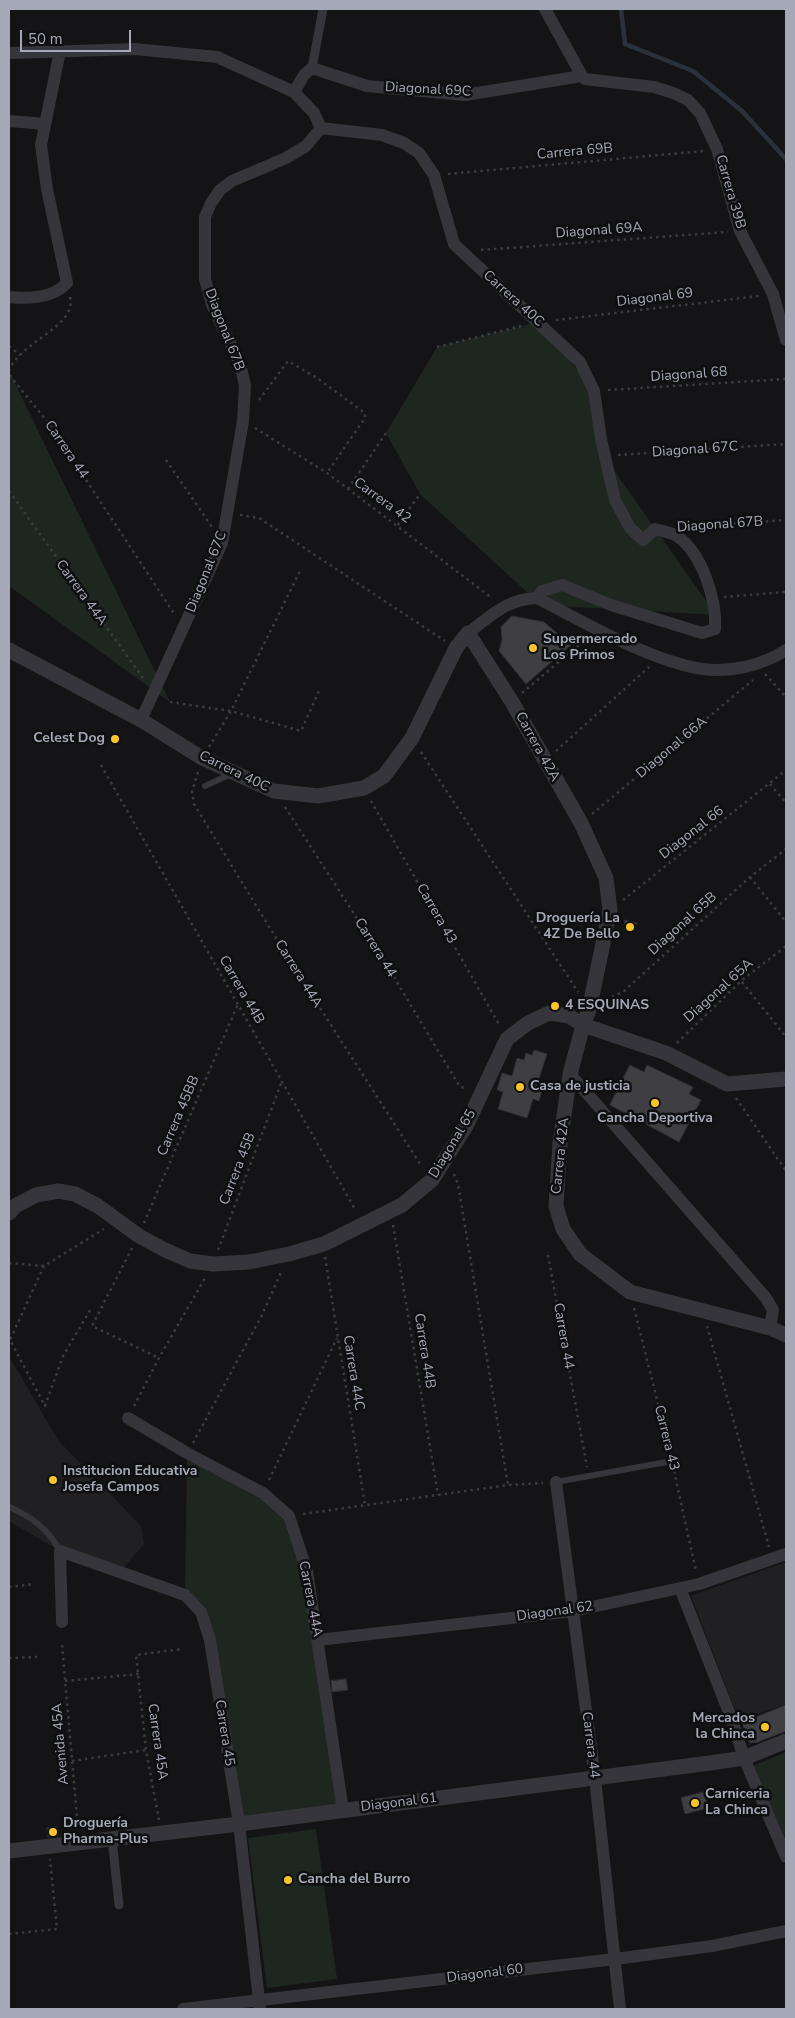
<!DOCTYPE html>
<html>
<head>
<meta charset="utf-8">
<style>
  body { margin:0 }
  #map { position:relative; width:795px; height:2018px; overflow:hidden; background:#141416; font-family:"Nunito Sans",sans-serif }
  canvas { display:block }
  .frame { position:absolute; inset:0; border:10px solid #a5a9b7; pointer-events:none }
  .scale { position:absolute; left:20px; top:30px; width:111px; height:22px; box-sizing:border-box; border:2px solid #a5a9b7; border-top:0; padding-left:6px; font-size:15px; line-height:18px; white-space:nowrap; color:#a5a9b7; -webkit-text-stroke:4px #0f0f11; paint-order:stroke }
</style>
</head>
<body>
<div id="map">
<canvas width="795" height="2018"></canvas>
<div class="frame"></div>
<div class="scale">50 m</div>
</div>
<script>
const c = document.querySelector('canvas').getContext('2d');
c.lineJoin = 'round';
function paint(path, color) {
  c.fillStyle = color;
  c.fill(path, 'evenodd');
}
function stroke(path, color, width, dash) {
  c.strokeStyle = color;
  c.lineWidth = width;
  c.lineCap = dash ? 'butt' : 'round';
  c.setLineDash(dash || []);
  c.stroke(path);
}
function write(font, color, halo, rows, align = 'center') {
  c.font = font + ' "Nunito Sans",sans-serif';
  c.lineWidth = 5;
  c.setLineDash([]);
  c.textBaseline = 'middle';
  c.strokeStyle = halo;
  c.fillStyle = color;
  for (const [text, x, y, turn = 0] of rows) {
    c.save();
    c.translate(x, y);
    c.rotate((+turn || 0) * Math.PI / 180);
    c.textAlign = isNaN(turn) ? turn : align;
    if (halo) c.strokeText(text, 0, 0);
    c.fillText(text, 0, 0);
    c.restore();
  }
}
paint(new Path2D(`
  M9,1356L58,1440L141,1526L144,1544L120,1572L60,1551L9,1521Z
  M786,1562V1704L739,1720L691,1596Z`), '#202023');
paint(new Path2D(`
  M539,322L594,391L604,456L716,615L541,605L420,494L386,433L437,347Z
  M9,371L170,702L9,586Z
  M187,1453L289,1516L307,1571L343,1811L239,1824L210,1640L185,1595Z
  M786,1752V1847L753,1766Z
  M316,1829L337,1979L267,1988L248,1838Z`), '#1e2620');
stroke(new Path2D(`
  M621,9L625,44L693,71L742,111L786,159`), '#2a313a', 4.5);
const building = new Path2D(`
  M512,616L544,622L571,645L526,684L499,651L502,640L501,627Z
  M625,920L637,923L631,931L625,930Z
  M534,1050L547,1054L538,1082L544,1084L539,1101L533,1099L527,1118L498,1109L503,1092L497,1090L502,1073L512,1076L517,1058L524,1060L526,1053L532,1055Z
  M630,1065L644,1072L647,1065L693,1087L689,1094L701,1100L679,1142L610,1105Z
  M346,1679L348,1690L332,1692L331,1681Z
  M786,1705V1731L758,1742L750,1743L742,1723Z
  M704,1792L708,1808L685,1814L681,1798Z
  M57,1827L58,1836L48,1837L47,1828Z`);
paint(building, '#3e3e43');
stroke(building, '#2e2e32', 1);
stroke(new Path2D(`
  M448,174L704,151
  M481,250L728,232
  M70,297C78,326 18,343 9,371L11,377L50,425L175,615
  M556,320L759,296
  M9,346L20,355
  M437,347L521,326
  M608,390L786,379
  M259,400L288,361L317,378L365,413V418L327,473
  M255,428L327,473L492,598
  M618,455L786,444
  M166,460L212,527
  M348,489L386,433
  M9,491L145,681
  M240,515L259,518L445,641
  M398,525L420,494
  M688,527L786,520
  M724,597L786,592
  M765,674L786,697
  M522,693L587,638
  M170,702L231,711L301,731L320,689
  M209,747L231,711L301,569
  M556,751L649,667
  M421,752L578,992
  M101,765L356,1211
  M198,772L192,792L194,804L290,961L422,1167
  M770,784L786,803
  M371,801L500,1026
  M285,807L380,954L460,1087L467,1088
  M592,814L753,680
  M750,877L786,922
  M623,900L786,770
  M742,982L786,1037
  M606,1000L624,991L750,877L786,849
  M677,1043L741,981L786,946
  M736,1098L786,1171
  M454,1174L458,1184L508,1485
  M144,1223L238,1004
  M393,1225L438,1495
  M132,1248L92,1326L159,1358
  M218,1250L282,1081
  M548,1255L587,1467
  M325,1257L365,1505
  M9,1263L44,1266L104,1229
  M44,1266L10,1340L45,1406L63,1356L92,1307
  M634,1308L670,1451
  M707,1326L769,1547
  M134,1406L159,1358L205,1278
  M193,1443L262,1315L282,1270
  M674,1471L696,1571
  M269,1480L337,1338
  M303,1514L508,1485L543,1483
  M9,1587L35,1584
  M62,1645L78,1828
  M9,1658L37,1657
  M65,1681L139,1674
  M72,1761L146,1750
  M159,1820L146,1750L136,1655L182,1649
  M9,1934L57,1929L50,1859`), '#3b3c42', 2.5, [2.5, 4]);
stroke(new Path2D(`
  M205,786L231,774
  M556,1482L672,1461
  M9,1507C32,1517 48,1529 60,1551`), '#35353b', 6);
stroke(new Path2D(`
  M312,68L323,9
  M112,1838L119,1905`), '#35353b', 9);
stroke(new Path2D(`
  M545,9L582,76
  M12,53L135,49L217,57L294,92L314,113L321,128L382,135L404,143L419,153L434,175L454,244L580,362L594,391L601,439L615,500L630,528L643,540L655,529C662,531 671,532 677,536C702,553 717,600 715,629L702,633L611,605L562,585L542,591L537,598
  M294,92L304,75L312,68L367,86L465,95L582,76L585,79L654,87L673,93L688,100L700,113L717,149L740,231L773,294L786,340
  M9,121L45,124
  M9,297C28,299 52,299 67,283L47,189L41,145L60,51
  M468,633C492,615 507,599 537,598C586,623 648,660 702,669C731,673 763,665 786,650
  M141,720L222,543L243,421L245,385L240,364L212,305L205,279V217L211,203L220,190L232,181L286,158L306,146L321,128
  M570,1074L766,1298L773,1310L770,1328
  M128,1418L187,1453L263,1493L289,1516L307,1571L343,1811
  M556,1482L595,1778L620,2009
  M680,1588L732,1720L744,1758L786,1857
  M62,1622L60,1551L185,1595L201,1612L210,1640L239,1824L260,2009
  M318,1640L573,1611L699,1584L786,1554
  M183,2009L615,1959L712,1946L786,1931`), '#35353b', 12);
stroke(new Path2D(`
  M9,650L141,720L202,758L274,791L318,796L364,788L384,776L412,738L456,648L468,633L512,702L581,823L606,878L610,910L589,1010L583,1025L570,1074L560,1143L556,1206L563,1229L580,1254L630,1292L770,1328L786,1335
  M9,1213L15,1206L36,1195L58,1191L75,1194L98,1206L139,1236L165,1250L190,1261L213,1264L249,1262L289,1254L324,1244L402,1205L432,1180L466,1126L507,1039L528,1023L549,1013L569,1016L583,1025L666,1053L727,1084L786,1079
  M9,1851L239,1824L710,1763L744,1758L786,1741`), '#35353b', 15);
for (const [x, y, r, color] of [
  [533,648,5,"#f9c529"],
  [115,739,5,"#f9c529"],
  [630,927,5,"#f9c529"],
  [555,1006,5,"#f9c529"],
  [520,1087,5,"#f9c529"],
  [655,1103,5,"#f9c529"],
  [53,1480,5,"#f9c529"],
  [765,1727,5,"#f9c529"],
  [695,1803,5,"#f9c529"],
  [53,1832,5,"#f9c529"],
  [288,1880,5,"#f9c529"]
]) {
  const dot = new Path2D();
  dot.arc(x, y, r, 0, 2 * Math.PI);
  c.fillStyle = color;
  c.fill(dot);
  stroke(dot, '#0f0f11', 2);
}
write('14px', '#a5a9b7', '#0f0f11', [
  ["Diagonal 69C",428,90,3],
  ["Carrera 69B",575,152,-5],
  ["Carrera 39B",730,192,74],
  ["Diagonal 69A",599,231,-4],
  ["Diagonal 69",655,298,-7],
  ["Carrera 40C",513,299,42],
  ["Diagonal 67B",224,330,69],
  ["Diagonal 68",689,375,-4],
  ["Carrera 44",66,450,56],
  ["Diagonal 67C",695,450,-4],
  ["Carrera 42",382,501,36],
  ["Diagonal 67B",720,525,-4],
  ["Diagonal 67C",207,572,-68],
  ["Carrera 44A",81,593,54],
  ["Carrera 42A",537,747,61],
  ["Diagonal 66A",672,748,-40],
  ["Carrera 40C",234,772,26],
  ["Diagonal 66",692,833,-38],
  ["Carrera 43",436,914,60],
  ["Diagonal 65B",683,924,-42],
  ["Carrera 44",375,948,58],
  ["Carrera 44A",298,974,58],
  ["Carrera 44B",241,990,60],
  ["Diagonal 65A",719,991,-42],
  ["Carrera 45BB",179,1116,-67],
  ["Diagonal 65",453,1144,-59],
  ["Carrera 42A",561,1156,-84],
  ["Carrera 45B",238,1169,-69],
  ["Carrera 44",563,1336,80],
  ["Carrera 44B",424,1351,81],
  ["Carrera 44C",353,1373,81],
  ["Carrera 43",666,1438,76],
  ["Carrera 44A",310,1599,79],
  ["Diagonal 62",555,1612,-8],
  ["Carrera 45",224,1733,81],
  ["Carrera 45A",157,1742,82],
  ["Avenida 45A",61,1744,-95],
  ["Carrera 44",590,1745,83],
  ["Diagonal 61",399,1803,-7],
  ["Diagonal 60",485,1974,-7]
]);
write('bold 14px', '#a5a9b7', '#0f0f11', [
  ["Supermercado",543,640],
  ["Los Primos",543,656],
  ["Celest Dog",105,739,"right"],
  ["Droguería La",620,919,"right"],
  ["4Z De Bello",620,935,"right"],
  ["4 ESQUINAS",565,1006],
  ["Casa de justicia",530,1087],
  ["Cancha Deportiva",655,1119,"center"],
  ["Institucion Educativa",63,1472],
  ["Josefa Campos",63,1488],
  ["Mercados",755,1719,"right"],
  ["la Chinca",755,1735,"right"],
  ["Carniceria",705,1795],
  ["La Chinca",705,1811],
  ["Droguería",63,1824],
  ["Pharma-Plus",63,1840],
  ["Cancha del Burro",298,1880]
], 'left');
</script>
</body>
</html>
